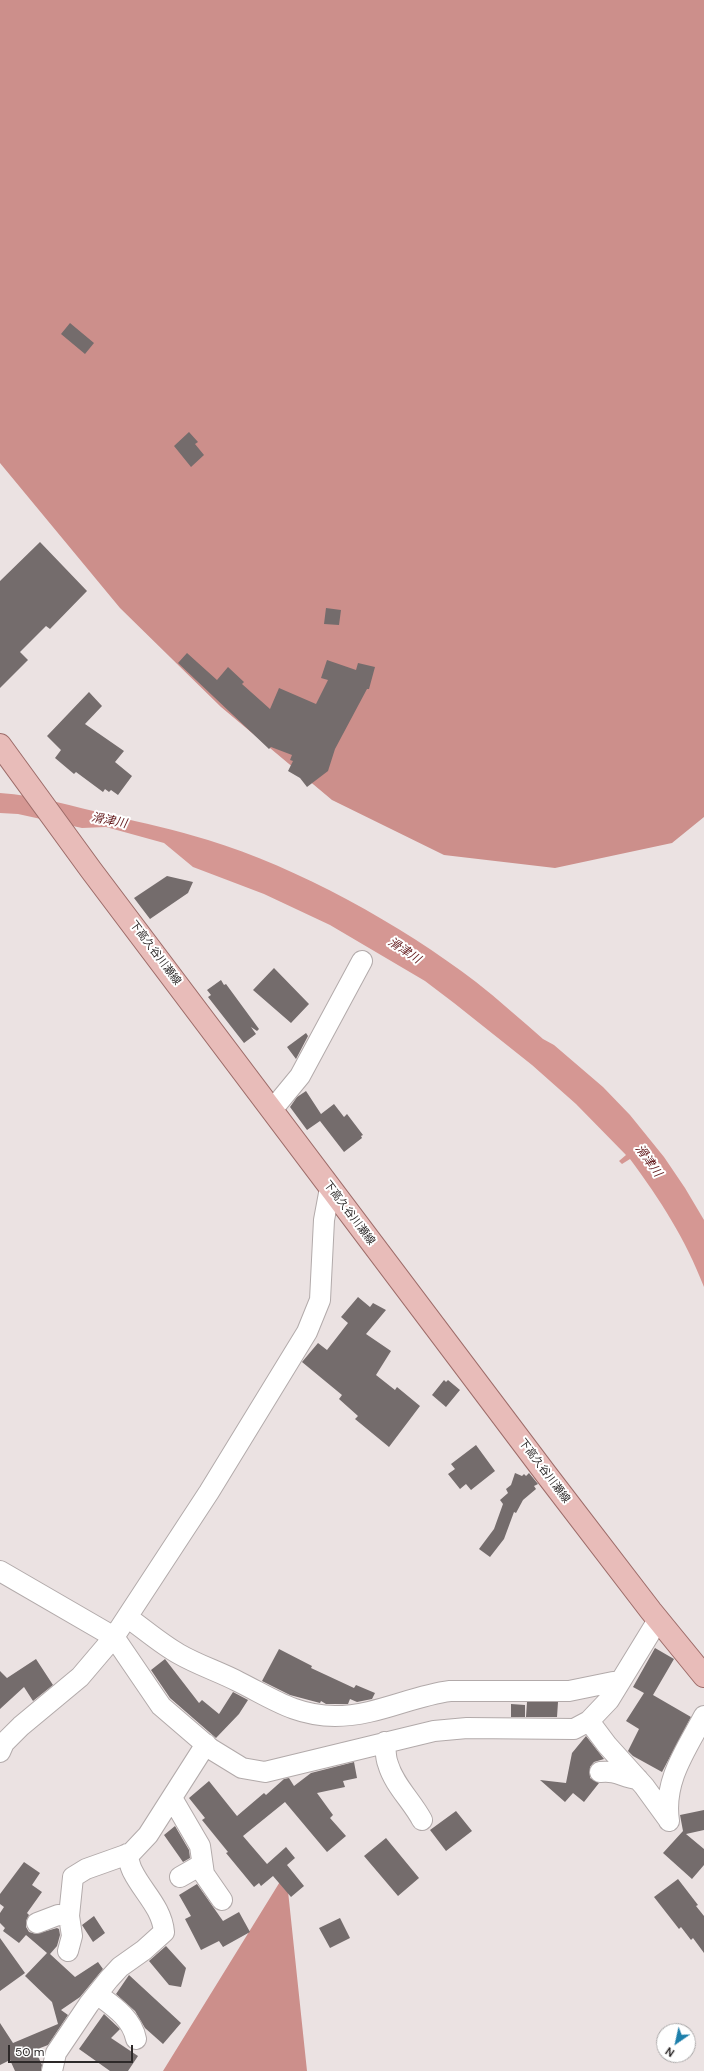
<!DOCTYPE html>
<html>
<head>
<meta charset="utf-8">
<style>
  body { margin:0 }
  #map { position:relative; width:704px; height:2071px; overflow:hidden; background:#ebe2e2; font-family:"DM Sans",sans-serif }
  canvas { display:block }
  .north { position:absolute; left:656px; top:2023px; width:40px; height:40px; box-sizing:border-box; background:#fff; border:1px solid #aba9a9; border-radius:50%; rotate:214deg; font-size:11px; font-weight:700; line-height:16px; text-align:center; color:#2d2929 }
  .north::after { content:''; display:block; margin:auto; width:14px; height:18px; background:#1d7fab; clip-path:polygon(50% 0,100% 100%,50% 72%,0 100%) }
  .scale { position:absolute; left:8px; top:2045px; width:125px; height:18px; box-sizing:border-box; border:2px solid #2d2929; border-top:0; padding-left:5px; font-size:12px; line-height:14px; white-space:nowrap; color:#2d2929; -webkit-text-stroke:3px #fff; paint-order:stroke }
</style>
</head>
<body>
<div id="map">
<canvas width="704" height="2071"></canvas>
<div class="north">N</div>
<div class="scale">50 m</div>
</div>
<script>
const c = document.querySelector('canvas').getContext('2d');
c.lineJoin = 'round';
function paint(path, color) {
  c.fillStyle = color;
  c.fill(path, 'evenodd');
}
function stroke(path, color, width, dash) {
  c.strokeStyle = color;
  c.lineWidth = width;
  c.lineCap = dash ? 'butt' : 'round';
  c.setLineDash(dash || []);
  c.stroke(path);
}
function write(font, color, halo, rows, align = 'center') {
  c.font = font + ' "DM Sans","Noto Sans JP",sans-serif';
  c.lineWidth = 4;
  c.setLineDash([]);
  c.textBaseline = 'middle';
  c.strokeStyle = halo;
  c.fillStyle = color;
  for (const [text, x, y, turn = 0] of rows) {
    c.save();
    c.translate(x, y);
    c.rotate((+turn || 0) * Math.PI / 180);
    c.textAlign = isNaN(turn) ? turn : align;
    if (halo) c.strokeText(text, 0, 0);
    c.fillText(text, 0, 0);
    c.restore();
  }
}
paint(new Path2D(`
  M0,0H704V817L672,843L555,868L444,855L332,800L221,707L120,608L0,463Z
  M286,1872L307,2071H163Z`), '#cc8f8b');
paint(new Path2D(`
  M0,793C37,795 74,807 110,815C143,823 176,830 208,840C297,867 402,925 476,982C499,1000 521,1020 543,1039L554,1045L603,1087L630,1115L664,1157L685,1188L704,1220V1287C685,1238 661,1201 630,1159L622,1164L619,1161L626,1155L576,1104L532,1065L454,1003L425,981L330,925L264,894L193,867L164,843L106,827L82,828L18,814L0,813Z`), '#d59793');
paint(new Path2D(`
  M70,323L94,343L85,354L61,334Z
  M189,432L198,442L195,444L204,455L191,467L174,446Z
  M40,542L87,591L50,629L46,626L20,652L28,660L0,688V581Z
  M326,608L341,610L339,625L324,624Z
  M187,653L217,680L228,667L244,682L242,684L270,709L279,688L316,704L328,680L321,678L327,660L356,670L358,663L375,667L369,689H367L335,749L328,771L307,787L300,778L288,771L293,761L290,760L292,755L271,747L269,749L178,663Z
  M89,692L102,706L85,724L124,751L115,762L132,776L118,795L111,790L109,792L105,789L103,792L76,772L74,774L55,758L61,750L47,736Z
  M167,876L193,882L188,893L150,919L134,898Z
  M274,968L309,1004L291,1023L253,990Z
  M221,980L224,985L226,984L259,1029L257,1031L251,1027L256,1034L244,1043L208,997L211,995L207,990Z
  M306,1033L308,1036L296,1059L287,1047Z
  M306,1091L321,1114L334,1104L344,1117L347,1114L363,1135L361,1136L362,1138L344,1152L320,1121L307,1130L290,1107L297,1097Z
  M358,1297L370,1307L373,1303L386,1310L366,1334L391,1351L376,1375L395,1390L397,1387L420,1406L389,1447L355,1419L358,1416L339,1399L342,1395L302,1362L318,1343L327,1350L348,1323L341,1317Z
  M444,1380L446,1382L448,1380L460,1390L446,1407L432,1395Z
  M476,1445L495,1471L471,1490L466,1484L460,1489L448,1474L455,1469L451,1464Z
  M515,1473L522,1476L524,1474L526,1476L529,1473L538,1484L534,1486L536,1489L523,1500L516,1513L514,1512L504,1539L490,1557L479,1549L494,1529L503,1504L500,1500L508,1493L506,1489L511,1485Z
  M655,1648L674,1659L653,1695L691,1717L662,1772L633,1756L628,1751L639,1729L626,1721L644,1693L633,1687Z
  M279,1649L312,1666L311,1668L354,1688L356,1685L375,1693L372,1699L357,1702L350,1699L348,1704H326L321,1701L320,1703L290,1695L262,1681Z
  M36,1659L53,1685L33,1701L24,1687L0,1709V1671L7,1678Z
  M165,1659L199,1703L202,1700L219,1714L233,1692L248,1700L239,1714L216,1738L170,1698L151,1670Z
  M527,1702H558L557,1717H526Z
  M511,1704L525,1705V1717H511Z
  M586,1736L604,1759L594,1762L590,1767V1778L599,1783L584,1802L573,1793L565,1802L540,1780L566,1783L572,1753Z
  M354,1762L357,1778L343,1781L345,1787L317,1793L333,1815L330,1818L346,1836L327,1852L285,1802L243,1836L267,1864L286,1847L295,1858L287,1865L304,1886L291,1897L273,1876L261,1886L259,1883L254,1887L226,1853L228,1852L202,1820L205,1818L189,1798L209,1781L237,1816L264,1793L266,1795L284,1779L289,1778L294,1786L311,1773Z
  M704,1810V1830L686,1834L704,1849V1865L692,1879L663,1853L683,1831L680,1815Z
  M456,1811L472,1831L446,1851L430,1830Z
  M175,1826L189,1850L190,1858L183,1862L164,1835Z
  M386,1838L419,1878L398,1896L364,1856Z
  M24,1862L40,1873L32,1885L42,1892L27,1913L29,1915L26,1921V1927L29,1932L36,1934L57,1928L59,1929L60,1935L57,1946L50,1954L75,1977L98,1962L103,1969L80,1997L61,2010L68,2015L48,2045L35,2050L42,2065L41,2071H15L10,2060L0,2065V2023L13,2043L58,2024L52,2002L25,1976L47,1953L26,1935L19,1943L3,1931L5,1928L0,1923V1913L4,1907L0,1904V1894Z
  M678,1879L698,1905L696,1906L704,1916V1953L693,1938L691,1940L681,1927L679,1929L654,1897Z
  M197,1884L223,1921L239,1912L250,1932L223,1947L219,1941L201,1950L185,1919L191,1916L179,1895Z
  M94,1916L105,1933L93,1942L82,1925Z
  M340,1918L350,1938L330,1948L319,1928Z
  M0,1938L25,1973L0,1991Z
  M166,1946L186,1968L181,1987L169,1985L149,1961Z
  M129,1975L181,2023L163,2044L145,2028L135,2011L116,1994Z
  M104,2014L120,2029L111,2038L138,2056L128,2071H110L79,2049Z`), '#746c6c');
const minor = new Path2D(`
  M272,1110L300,1076L362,961
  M0,1571L114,1637L161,1706L211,1749L242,1768L265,1772L434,1731L467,1728L574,1729L589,1721L609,1700L658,1620
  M127,1617C144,1629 161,1644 179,1654C198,1665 220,1672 239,1682C273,1699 296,1716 335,1716C376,1716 411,1696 450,1691H569L613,1682H620
  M589,1721L607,1745L644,1786L668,1819
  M385,1742C386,1749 385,1757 388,1764C394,1785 412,1801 422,1820
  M0,1752L4,1743L21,1726L80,1677L114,1637L209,1492L307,1332L320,1300L324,1220L330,1188
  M600,1772C619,1770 622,1778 638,1779
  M172,1798L200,1846L204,1874L222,1900
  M669,1821C663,1781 686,1750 704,1716
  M180,1877L201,1865
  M37,1923L58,1915L69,1916
  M68,1951L72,1936L69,1916L73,1877L86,1869L131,1853L148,1835L206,1744
  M97,1994C113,2006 132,2018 136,2039
  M52,2071L56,2053L89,2004L109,1979L120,1967L144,1950L164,1932C162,1908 143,1892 133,1872C130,1867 129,1860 127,1854`);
const major = new Path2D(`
  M0,745L91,870L546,1474L651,1611L704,1676`);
stroke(minor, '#b2aaaa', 22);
stroke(major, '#9d6c69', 24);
stroke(minor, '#fff', 20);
stroke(major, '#e8bcb9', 22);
write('11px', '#2d2929', '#fff', [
  ["下高久谷川瀬線",155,953,53],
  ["下高久谷川瀬線",349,1213,53],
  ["下高久谷川瀬線",544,1471,53]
]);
write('italic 12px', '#641b1d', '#fff', [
  ["滑津川",109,821,11],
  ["滑津川",404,951,33],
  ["滑津川",648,1161,54]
]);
</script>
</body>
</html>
